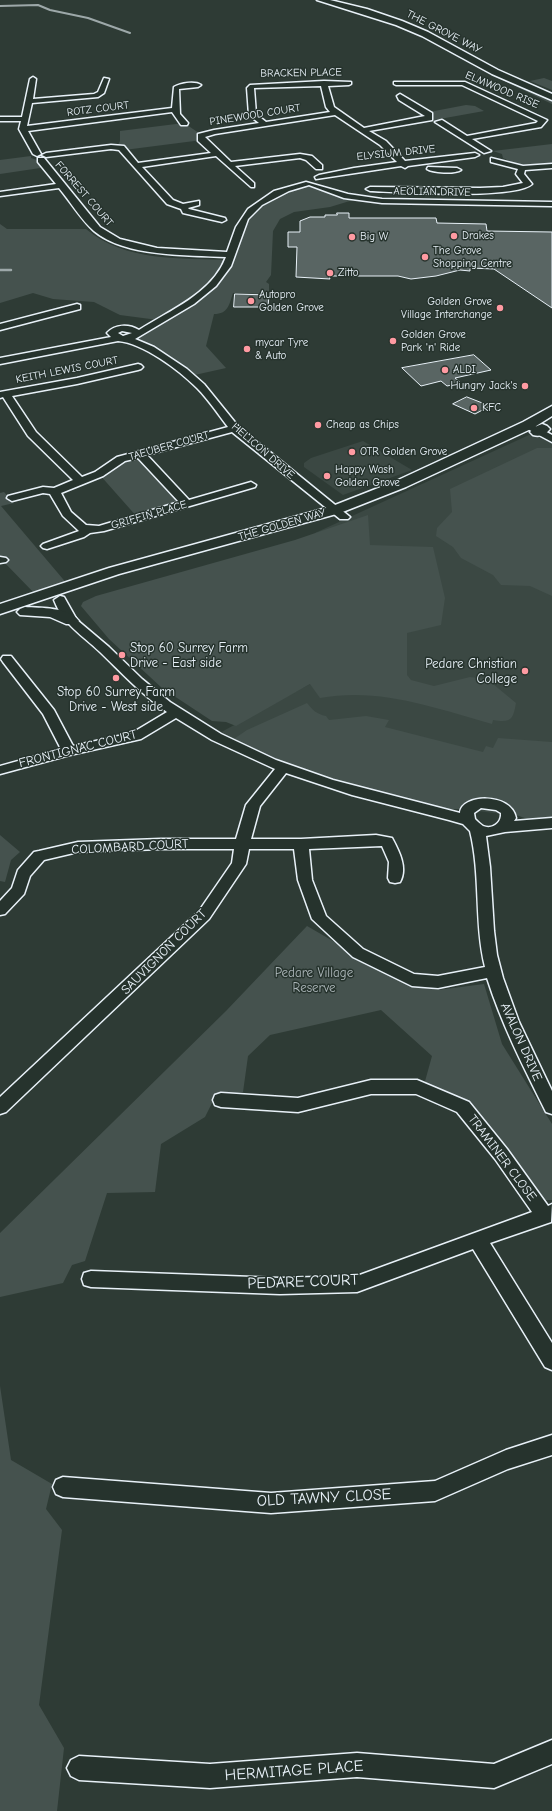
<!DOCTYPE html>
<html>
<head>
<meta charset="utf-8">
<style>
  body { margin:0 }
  canvas { display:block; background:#2e3b35 }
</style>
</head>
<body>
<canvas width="552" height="1811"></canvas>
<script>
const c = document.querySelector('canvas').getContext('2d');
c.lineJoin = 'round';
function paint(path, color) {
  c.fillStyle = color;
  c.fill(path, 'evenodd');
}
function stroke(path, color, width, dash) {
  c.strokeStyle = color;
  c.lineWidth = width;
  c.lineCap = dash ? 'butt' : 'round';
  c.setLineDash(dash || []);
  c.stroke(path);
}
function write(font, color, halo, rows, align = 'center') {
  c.font = font + ' "Comic Neue",sans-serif';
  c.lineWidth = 3;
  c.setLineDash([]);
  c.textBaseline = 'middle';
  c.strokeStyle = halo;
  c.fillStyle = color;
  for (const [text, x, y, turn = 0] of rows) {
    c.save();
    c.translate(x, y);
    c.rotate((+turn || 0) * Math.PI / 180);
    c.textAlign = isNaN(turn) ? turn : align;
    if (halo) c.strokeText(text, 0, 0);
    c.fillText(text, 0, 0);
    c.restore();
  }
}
paint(new Path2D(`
  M540,430L552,436V820L387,800L214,736L310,684L315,533Z
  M363,441L412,470L343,495L304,467V463L311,458Z`), '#3b4843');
paint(new Path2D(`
  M482,70H491L552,96V104Z
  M544,78L552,81V90L530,81Z
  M466,105L475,106L484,111L434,120L424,113Z
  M184,123L202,135V140L124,150L117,147L120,141V131Z
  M552,144V165H518L503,158L502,154L493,151Z
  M31,156V158L37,160L47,167L0,174V160Z
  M304,184L353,197V200L330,207L294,212L280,219L273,231L271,275L266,282L269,284V294L233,293C229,305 228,314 214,314L206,346L226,368L190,376L135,336L136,331L158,320L120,315L94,302L53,299L33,293L0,303V224L7,229H86C125,262 181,258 229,260L240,226L260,203Z
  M537,448H552V596L530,586L501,585L493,575L461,558L453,547L436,536L437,528L452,512L450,489Z
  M140,454L187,504L138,518L99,474L121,459Z
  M4,492L14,503L1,506L68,585L37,596L2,560H0V493Z
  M368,515L370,545L433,547L445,598L441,625L407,633V675L411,680L434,686L470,677L487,679L516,703C513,720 511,723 493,720L492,724C435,708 380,687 320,698L310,684L236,726L226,722L212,721L162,688L109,639L81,606L83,602L96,596L295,540Z
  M307,703C313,710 316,714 326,716L329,720L366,716L389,720L385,727L483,752L486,746L493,748L498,738L552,742V823C533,822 511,815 496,804L469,809H444L339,787L228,743L247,730Z
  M0,835L20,852L11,860L5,882L0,881Z
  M307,926L409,985L438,990L484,984L502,1044L552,1124V1200H543L465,1103L424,1085L432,1056L381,1010L270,1035L248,1056L243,1092L216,1095L205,1117L161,1144L155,1192L107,1193L85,1261L72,1265L63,1283L0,1297V1233L226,1011Z
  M0,1386L11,1460L52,1484L46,1509L62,1530L39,1705L64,1748L57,1811H0Z`), '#45524e');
stroke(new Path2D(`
  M0,6L38,5L50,10L88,18L130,33`), '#9da8a9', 2);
stroke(new Path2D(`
  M0,270H11`), '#9da8a9', 2.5);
const building = new Path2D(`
  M337,213H349V218H436L437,223L486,224L487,231L552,232V308L494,269L470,268V271L460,270L436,276L411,279L398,276H329L330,279L296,277L297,247H288V232H300V221L310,217H325V215H337Z
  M235,294L269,295L268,307H234Z
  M474,355L491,370L455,378L461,383L447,386L441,381L421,386L402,368Z
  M467,397L490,406L475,414L453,404Z`);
paint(building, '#596563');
stroke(building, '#e8f1f8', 1);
const minor = new Path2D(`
  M33,77L36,79L33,99L94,94L98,92L104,78L109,79L104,93L98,97L32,103L27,126L172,108L174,87C181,83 195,81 201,85L198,87L179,89L180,114L188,123L187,125H181L172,112L28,131L41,154L37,156L33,154L19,129L21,121H0V117H22L30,79Z
  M324,81L351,82V84L349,85L328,86L334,107L364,128L425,116L399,100L397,96L400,94L432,113V120L369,131L386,141L405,161L475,153L479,155L475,157L408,166L405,168L401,166L316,179L315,177L319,175L354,168L397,162L380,145L335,115L215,134L205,137L231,162L300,154L312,156L322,165V169H316L306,160L300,158L235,166L254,183V187H251L216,156L142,167L173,200L183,204L199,201V205L188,208L189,209L225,218L226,220L222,222L183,213L181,209L167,204L119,150L111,149L46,157L42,155L46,153L111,145L124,146L138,163L211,153L198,141V134L214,130L259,123L249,115L247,88L250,85ZM321,86L326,107L330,112L266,122L256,114L254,88Z
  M394,82H465L547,120L541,127L472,139L491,151L484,153L435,122L442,120L467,136L536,123L538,121L462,85H396L394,84Z
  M38,158H44L100,227L120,239L157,248L227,252L236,227L248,209L274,191L306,182L348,194L382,199L552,202V206L382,203L344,198L309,185L289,191L262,205L248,219L231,266L216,286L194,304L135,339L154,347L187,369L204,384L238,426L350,517L348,519H340L232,432L147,455L189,500L251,482L256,485L255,487L104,531L90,533L84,537L47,549L43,548L41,546L43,544L79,531L63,516L50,494L43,493L12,501L7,498L8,496L43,487L54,488L73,480L28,436L3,397L0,398V392L77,378L138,364L141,365L143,367L141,369L138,370L77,384L12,396L36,432L82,477L95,472L117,457L228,427C218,414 208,399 197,388C179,370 143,343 118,341L0,364V358L111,337L107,333C115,324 129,324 139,330C170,310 212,294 226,257C187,255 125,257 94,231C82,221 70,201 59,188L0,196V192L56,184L38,162ZM122,331L132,333L123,336L118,333ZM138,458L179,502L99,526L86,525L71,512L61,493L103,476L125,461Z
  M491,158L523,166L552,164V168L525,170L524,174L532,184C515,200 397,192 370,191L366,189L370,187L480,188L503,187L523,183L516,174L518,169L491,162Z
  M428,167L457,168L461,170C455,174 433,173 427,169Z
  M77,304L80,305V309L0,330V324Z
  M528,422L552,435V442L524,427L523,425Z
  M0,557L6,558L8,560L6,562L0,563Z
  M60,596L64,597L77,620L109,647L142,679L170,702L221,734L276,760L333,780L460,813C461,794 511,792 516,818L514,821L552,818V828L505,832L486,836L490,867L494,931L497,955L503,978L519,1022L552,1091V1114L546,1112C524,1068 502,1025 487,978L438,988L412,986L353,957L312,919L298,880L294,849H249L246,864L209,919L6,1112L0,1114V1097L199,911L232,863L234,849H161L78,852L44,860L30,876L24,894L5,914L0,915V901L12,888L18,870L34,852L39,851L78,842L161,839H236L246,805L275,769L212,740L176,718L141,739L70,755L0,774V766L61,749L43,714L3,662L1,659L3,656H11L54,710L73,746L132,733L167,712C142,695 122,673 100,652C82,635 63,624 54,600ZM286,773L352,795L449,820L463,824L470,831C481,875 474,922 485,967L438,976L414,974L363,949L326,916L312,880L309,849L382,846L389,862L388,878L390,882L395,883L400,882C408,868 399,851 392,838L376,835L301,839H251L260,806ZM481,808L496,810L501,813C502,823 492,830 483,826C480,824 477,821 475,819L474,813Z
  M371,1080H417L469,1102L507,1149L548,1206L552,1204L551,1222L490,1243L552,1343V1370L545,1367L473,1249L357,1292L280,1294L91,1287L84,1285L82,1279L84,1273L91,1271L280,1278L357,1276L532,1212L495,1159L457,1112L416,1094H371L298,1112L221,1107L215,1105L213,1100L215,1095L221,1093L298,1098Z
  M552,1435V1455L508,1469L435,1501L271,1513L63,1497L56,1494L53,1487L56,1480L63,1477L271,1493L435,1481L506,1450Z
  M552,1740V1764L494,1788L357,1777L210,1788L79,1780L71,1776L67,1768L71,1760L79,1756L210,1764L357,1753L494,1764Z`);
const major = new Path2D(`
  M317,0H330L367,9L402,21L428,32L498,70L552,94V100L492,74L422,36L396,25Z
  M552,406V416L533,428L406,487L340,513L119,574L0,614V604L109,568L330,507L396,481L523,422Z
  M25,607C40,608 69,607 79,621L76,624H66L50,617L20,615L17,612L20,609Z`);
const highway = new Path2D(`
  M542,424L547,426L550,429C545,435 540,437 533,435L530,432L537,426Z`);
stroke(minor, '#e8f1f8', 3);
stroke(major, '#e8f1f8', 3);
stroke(highway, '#e8f1f8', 3);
paint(minor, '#26332d');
paint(major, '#26332d');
paint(highway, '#26332d');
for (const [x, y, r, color] of [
  [454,236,4,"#ff9aa2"],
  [352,237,4,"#ff9aa2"],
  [425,257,4,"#ff9aa2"],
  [330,273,4,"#ff9aa2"],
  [251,301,4,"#ff9aa2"],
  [500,308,4,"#ff9aa2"],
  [393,341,4,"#ff9aa2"],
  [247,349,4,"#ff9aa2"],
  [445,370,4,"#ff9aa2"],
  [525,386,4,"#ff9aa2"],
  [474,408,4,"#ff9aa2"],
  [318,425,4,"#ff9aa2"],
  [352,452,4,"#ff9aa2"],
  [327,476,4,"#ff9aa2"],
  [122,655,4,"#ff9aa2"],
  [525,671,4,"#ff9aa2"],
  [116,678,4,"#ff9aa2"]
]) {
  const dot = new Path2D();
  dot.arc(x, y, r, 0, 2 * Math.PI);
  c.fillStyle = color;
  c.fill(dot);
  stroke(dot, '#26332d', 1.5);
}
write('11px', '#e8f1f8', '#26332d', [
  ["THE GROVE WAY",444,32,27],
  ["BRACKEN PLACE",301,73,-1],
  ["ELMWOOD RISE",502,90,23],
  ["ROTZ COURT",98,109,-7],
  ["PINEWOOD COURT",255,115,-9],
  ["ELYSIUM DRIVE",396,153,-6],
  ["AEOLIAN DRIVE",432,192,1],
  ["FORREST COURT",84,194,49],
  ["KEITH LEWIS COURT",67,370,-11],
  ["TAEUBER COURT",169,446,-16],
  ["HELICON DRIVE",263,451,41],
  ["GRIFFIN PLACE",149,515,-16],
  ["THE GOLDEN WAY",282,525,-16]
]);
write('11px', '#e8f1f8', '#26332d', [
  ["Drakes",462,236],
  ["Big W",360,237],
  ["The Grove",433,251],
  ["Shopping Centre",433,264],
  ["Zitto",338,273],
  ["Autopro",259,295],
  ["Golden Grove",259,308],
  ["Golden Grove",492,302,"right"],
  ["Village Interchange",492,315,"right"],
  ["Golden Grove",401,335],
  ["Park 'n' Ride",401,348],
  ["mycar Tyre",255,343],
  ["& Auto",255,356],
  ["ALDI",453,370],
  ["Hungry Jack's",517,386,"right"],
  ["KFC",482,408],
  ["Cheap as Chips",326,425],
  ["OTR Golden Grove",360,452],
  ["Happy Wash",335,470],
  ["Golden Grove",335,483]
], 'left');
write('13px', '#e8f1f8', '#26332d', [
  ["Stop 60 Surrey Farm",130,648],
  ["Drive - East side",130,663],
  ["Pedare Christian",517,664,"right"],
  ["College",517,679,"right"],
  ["Stop 60 Surrey Farm",116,692,"center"],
  ["Drive - West side",116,707,"center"]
], 'left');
write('13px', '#e8f1f8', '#26332d', [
  ["FRONTIGNAC COURT",78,749,-14],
  ["COLOMBARD COURT",130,847,-3],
  ["SAUVIGNON COURT",164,952,-45],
  ["AVALON DRIVE",521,1042,66],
  ["TRAMINER CLOSE",502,1158,53]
]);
write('13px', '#afb9bc', '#26332d', [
  ["Pedare Village",314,973],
  ["Reserve",314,988]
]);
write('16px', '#e8f1f8', '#26332d', [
  ["PEDARE COURT",303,1282,-2],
  ["OLD TAWNY CLOSE",324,1498,-3],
  ["HERMITAGE PLACE",294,1771,-4]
]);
</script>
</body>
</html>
